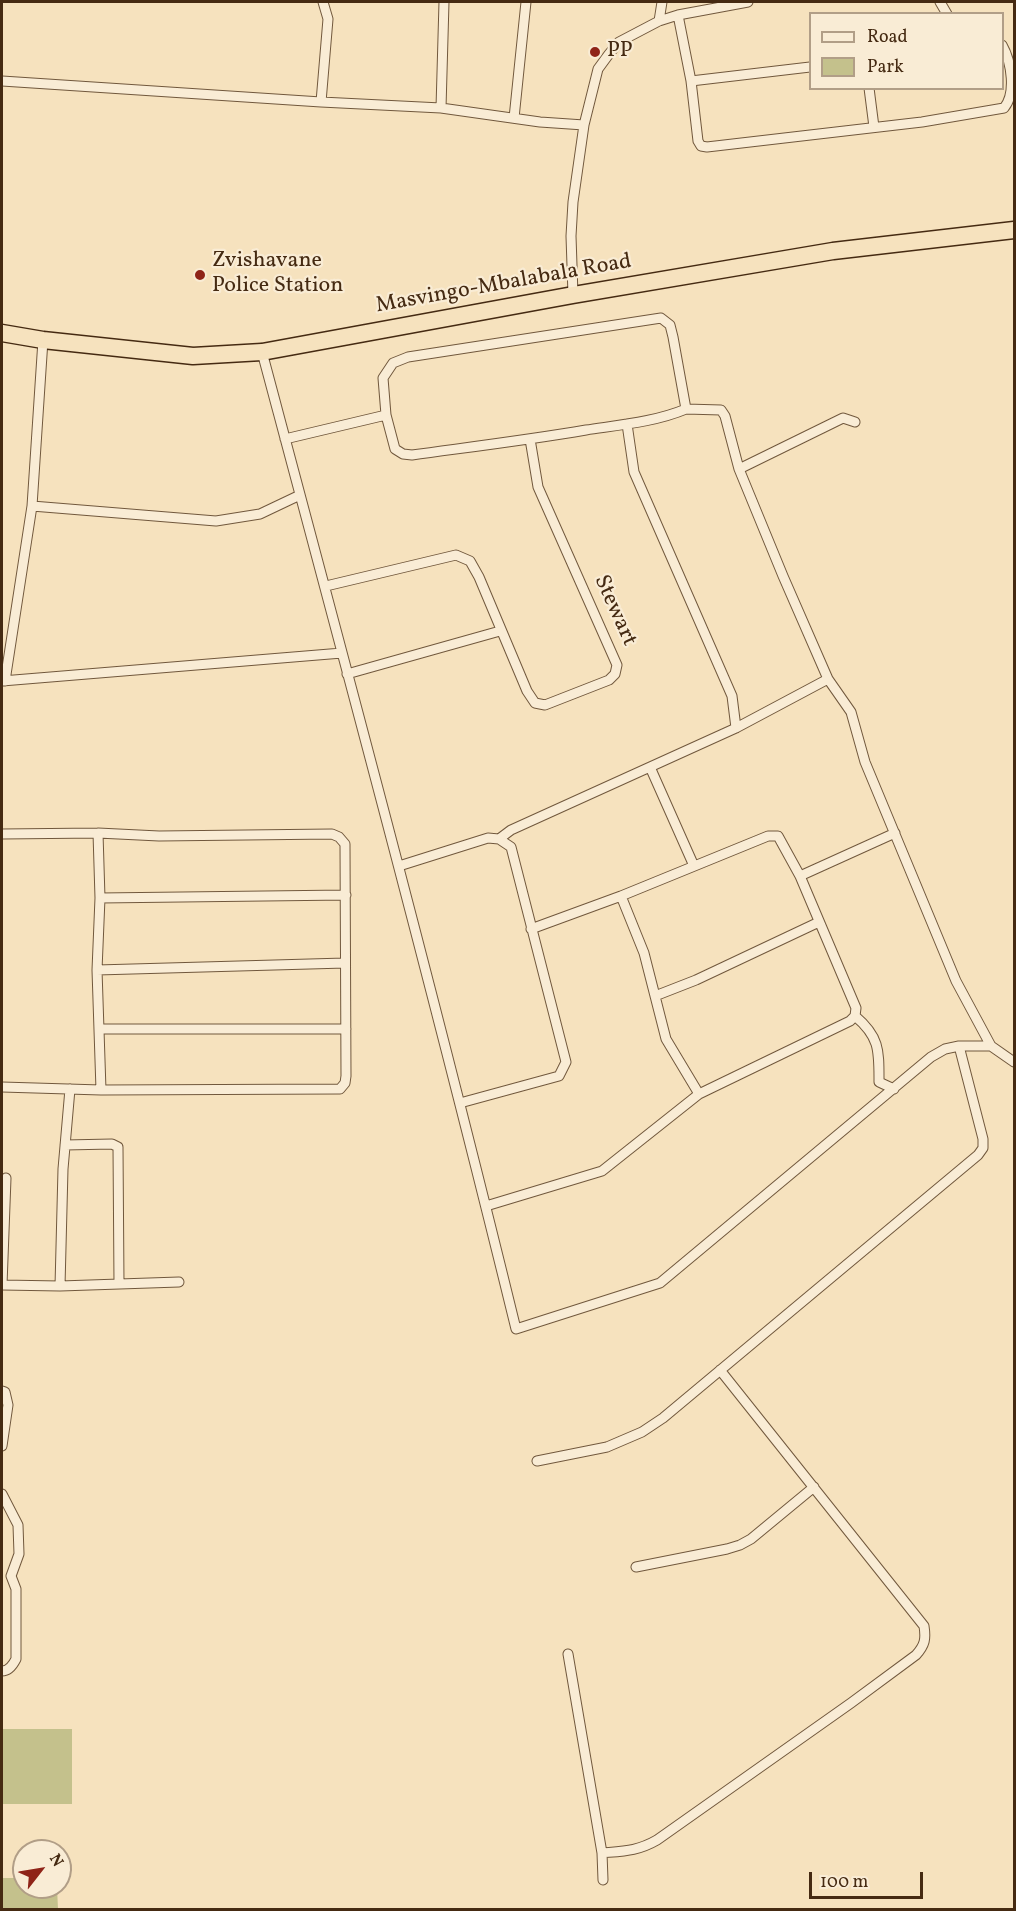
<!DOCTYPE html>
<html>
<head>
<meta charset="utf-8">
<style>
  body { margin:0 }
  #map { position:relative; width:1016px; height:1911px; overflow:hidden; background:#f6e2be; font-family:Vollkorn,serif }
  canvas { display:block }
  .frame { position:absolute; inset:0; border:3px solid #452a12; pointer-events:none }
  .legend { position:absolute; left:809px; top:12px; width:195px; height:78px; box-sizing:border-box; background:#f9ecd5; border:2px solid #b19e87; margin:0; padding:8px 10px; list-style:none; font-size:18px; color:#452a12 }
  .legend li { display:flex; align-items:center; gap:12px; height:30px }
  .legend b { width:30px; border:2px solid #b19e87 }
  .north { position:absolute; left:12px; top:1839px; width:60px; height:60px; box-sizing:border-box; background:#f9ecd5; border:2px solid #b19e87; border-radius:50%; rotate:59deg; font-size:16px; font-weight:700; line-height:24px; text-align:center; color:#452a12 }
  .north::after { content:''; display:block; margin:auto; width:21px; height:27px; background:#8f2418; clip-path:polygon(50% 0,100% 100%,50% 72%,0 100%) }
  .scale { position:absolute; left:809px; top:1872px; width:114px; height:27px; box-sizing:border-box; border:3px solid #452a12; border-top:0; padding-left:8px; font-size:18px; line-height:21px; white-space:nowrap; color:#452a12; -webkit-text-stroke:4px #f9ecd5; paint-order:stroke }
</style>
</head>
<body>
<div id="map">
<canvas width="1016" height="1911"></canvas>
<div class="frame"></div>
<ul class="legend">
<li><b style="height:8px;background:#f9ecd5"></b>Road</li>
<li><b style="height:16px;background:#c4c18c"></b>Park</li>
</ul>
<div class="north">N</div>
<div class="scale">100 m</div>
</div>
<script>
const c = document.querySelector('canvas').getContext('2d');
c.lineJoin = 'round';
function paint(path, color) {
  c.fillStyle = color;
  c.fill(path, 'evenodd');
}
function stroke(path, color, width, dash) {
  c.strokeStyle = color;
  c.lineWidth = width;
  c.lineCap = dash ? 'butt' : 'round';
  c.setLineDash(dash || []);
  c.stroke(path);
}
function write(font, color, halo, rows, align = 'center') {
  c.font = font + ' Vollkorn,serif';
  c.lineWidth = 4.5;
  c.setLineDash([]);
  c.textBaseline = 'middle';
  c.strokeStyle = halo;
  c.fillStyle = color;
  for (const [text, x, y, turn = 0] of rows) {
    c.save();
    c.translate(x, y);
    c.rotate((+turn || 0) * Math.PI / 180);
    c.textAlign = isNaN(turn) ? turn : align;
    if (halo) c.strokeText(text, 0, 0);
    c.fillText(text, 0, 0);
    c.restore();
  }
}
paint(new Path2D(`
  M2,1729H72V1804H2Z
  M2,1878H24V1887H57L58,1909H2Z`), '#c4c18c');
const street = new Path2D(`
  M940,2L947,14
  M678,15L691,81L698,141L701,146L707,147L922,122L1004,108C1016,94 1012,63 1002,45
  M659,21L662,2
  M2,81L321,102L441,108L540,122L584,125
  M691,81L810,67
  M869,88L874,127
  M321,102L328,19L323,2
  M441,108L444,2
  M514,118L526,2
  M573,295L571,236L573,202L584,125L598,69L609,54L619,42L659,21L678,15L748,2
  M661,318L670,325L673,337L686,409C655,422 619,425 586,430C528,440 470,447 412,455L403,454L395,449L386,415L383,378L393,363L408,357Z
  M43,340L32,506L216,521L260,514L300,495
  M262,352C349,678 436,1002 516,1329L660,1283L931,1057L945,1049L959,1046H991L1014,1062
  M686,409L721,410L725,416L739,469L783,576L828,679L851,712L865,762L956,981L991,1046
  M627,424L634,472L732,696L736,728
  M285,439L386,415
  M739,469L843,418L855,422
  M326,586L456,555L470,561L479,577L527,691L535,703L545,705L609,680L615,674L617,665L538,487L530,439
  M347,674L500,631
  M2,681L342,653
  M5,681L32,506
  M650,767L694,866
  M98,833L100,898L97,970L101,1090
  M2,834L98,833L159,836L332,834L339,837L345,844L346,1076L345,1083L340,1089L101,1090L2,1087
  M499,839L511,830L736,728L828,679
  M399,866L488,838L499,839L511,847L566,1062L559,1076L460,1103
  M800,876L895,833
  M100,898L346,895
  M531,929L621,896L768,836H778L800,876L856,1008L855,1016L850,1021L699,1094
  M97,970L345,963
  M655,996L696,980L819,922
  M855,1016C880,1037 879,1051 879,1082L894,1089
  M99,1029H346
  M65,1145L112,1144L118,1147L119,1284
  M486,1206L602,1171L699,1094L666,1039L644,953L621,896
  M2,1285L60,1286L179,1282
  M2,1285L6,1178
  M60,1286L63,1169L70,1089
  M2,1391L5,1392L8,1405L2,1446
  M537,1461L607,1447L642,1432L663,1418L978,1155L983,1148V1139L959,1046
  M2,1494L18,1525L19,1554L11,1576L16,1589V1659C13,1665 9,1671 2,1671
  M636,1567L727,1549L740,1545L751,1539L814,1487
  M568,1654L602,1853L603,1880
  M602,1853C624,1851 638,1851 657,1840L851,1703L916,1655C925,1645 926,1639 924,1626L720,1370`);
const highway = new Path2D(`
  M2,333L43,340L193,356L262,352L573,295L833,251L1014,230`);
stroke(street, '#71583d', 11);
stroke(highway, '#452a12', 19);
stroke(street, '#f9ecd5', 9);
stroke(highway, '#f6e2be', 16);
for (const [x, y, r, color] of [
  [595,52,6,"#8f2418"],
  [200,275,6,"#8f2418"]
]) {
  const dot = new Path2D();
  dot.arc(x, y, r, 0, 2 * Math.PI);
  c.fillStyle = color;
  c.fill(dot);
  stroke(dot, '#f9ecd5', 2);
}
write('22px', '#452a12', '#f9ecd5', [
  ["PP",607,52],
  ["Zvishavane",212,262],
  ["Police Station",212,287]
], 'left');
write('22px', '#452a12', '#f9ecd5', [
  ["Masvingo-Mbalabala Road",504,285,-10],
  ["Stewart",614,611,66]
]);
</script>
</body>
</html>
